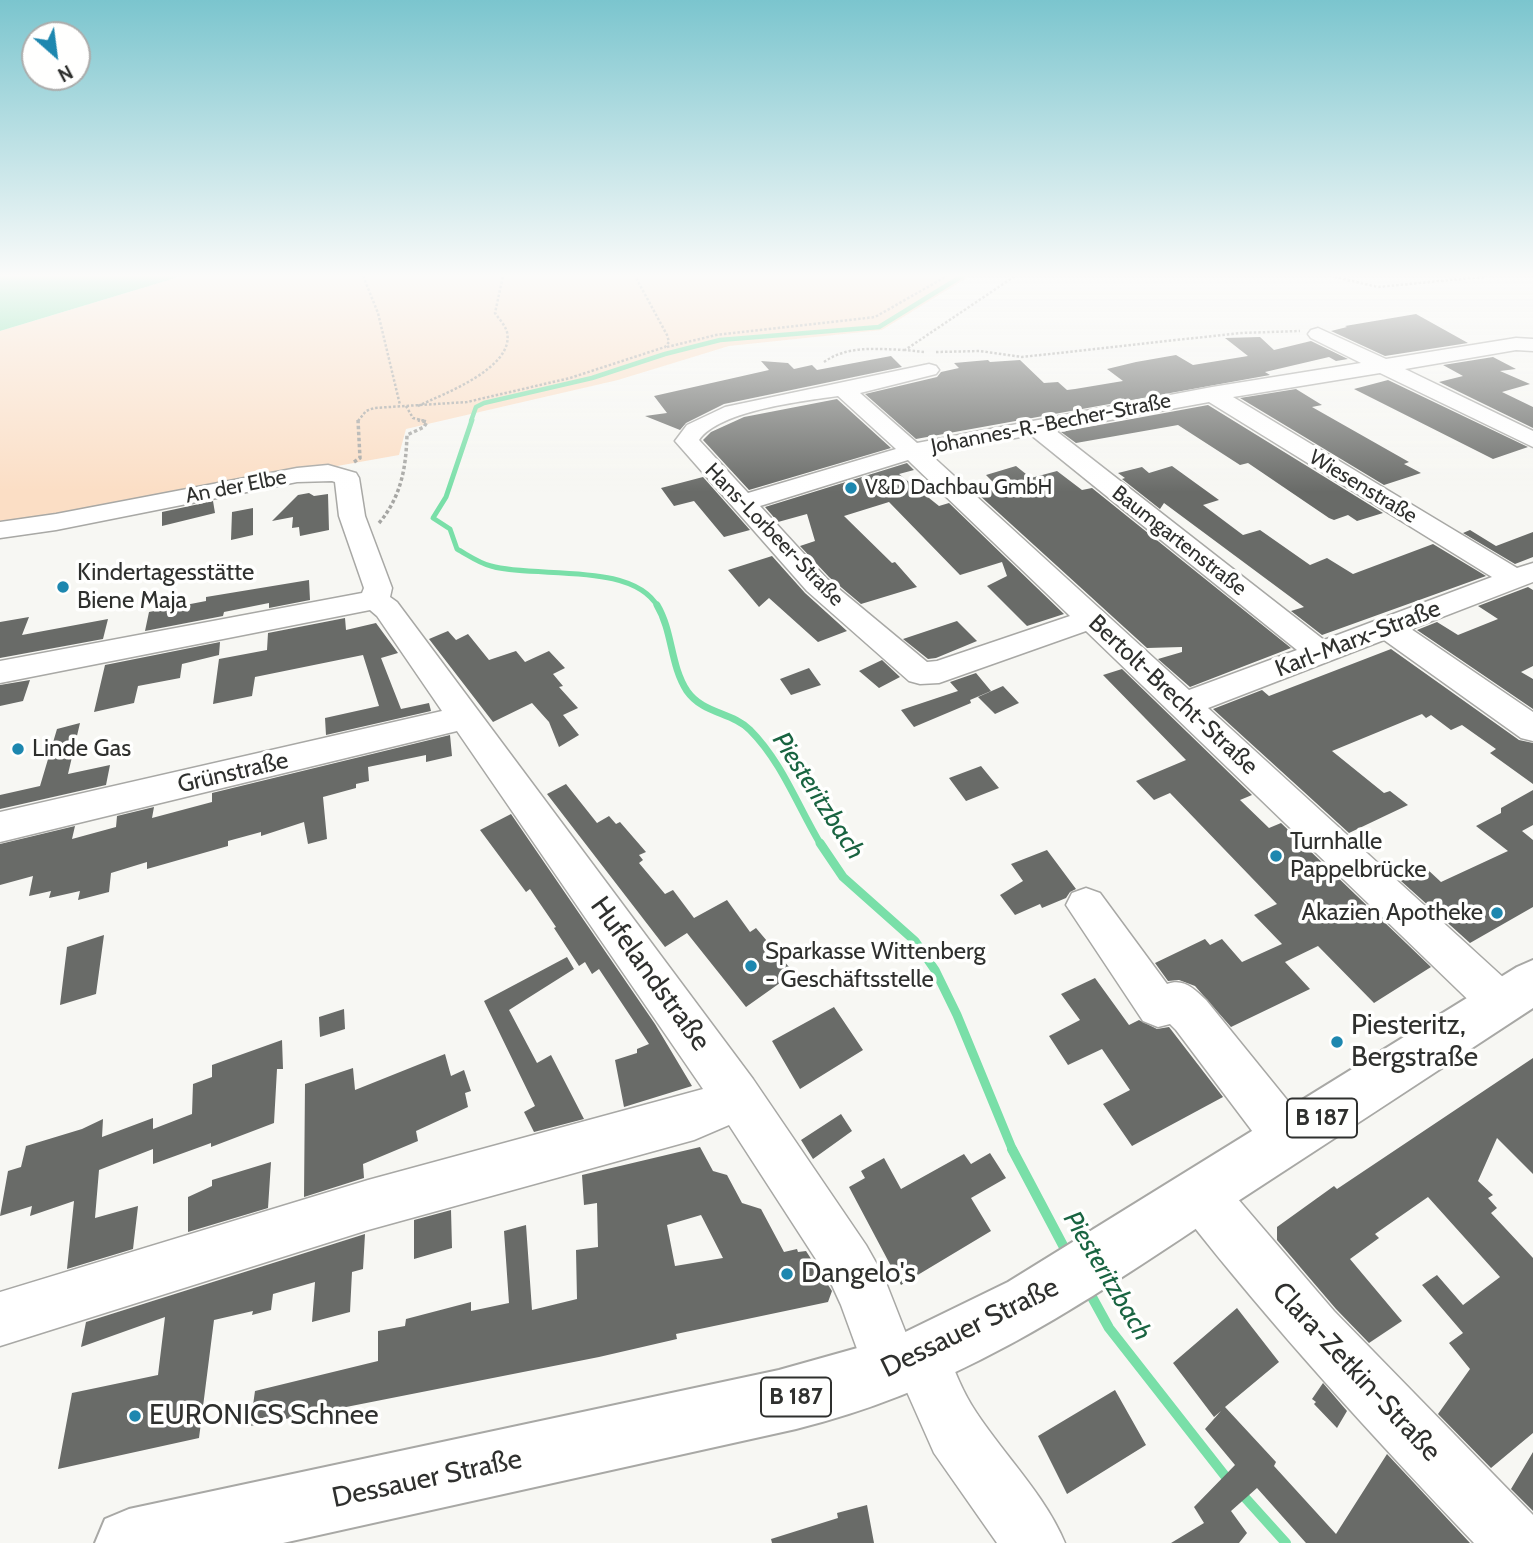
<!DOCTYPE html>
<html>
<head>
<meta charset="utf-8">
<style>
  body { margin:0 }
  #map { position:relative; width:1533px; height:1543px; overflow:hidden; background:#f7f7f3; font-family:Cabin,sans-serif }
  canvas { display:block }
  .north { position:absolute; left:21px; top:21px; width:70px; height:70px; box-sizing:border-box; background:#fffffe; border:2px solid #acacab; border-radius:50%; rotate:152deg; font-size:19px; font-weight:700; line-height:28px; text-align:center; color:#2f302e }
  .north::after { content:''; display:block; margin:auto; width:24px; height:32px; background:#1d87af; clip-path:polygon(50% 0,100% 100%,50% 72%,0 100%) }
</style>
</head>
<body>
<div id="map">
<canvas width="1533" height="1543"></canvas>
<div class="north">N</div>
</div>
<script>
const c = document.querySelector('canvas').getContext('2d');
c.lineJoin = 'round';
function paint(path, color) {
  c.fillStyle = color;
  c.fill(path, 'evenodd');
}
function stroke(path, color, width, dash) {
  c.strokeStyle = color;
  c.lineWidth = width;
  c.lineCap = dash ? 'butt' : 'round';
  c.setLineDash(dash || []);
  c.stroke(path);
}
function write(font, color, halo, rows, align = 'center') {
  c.font = font + ' Cabin,sans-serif';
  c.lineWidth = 7;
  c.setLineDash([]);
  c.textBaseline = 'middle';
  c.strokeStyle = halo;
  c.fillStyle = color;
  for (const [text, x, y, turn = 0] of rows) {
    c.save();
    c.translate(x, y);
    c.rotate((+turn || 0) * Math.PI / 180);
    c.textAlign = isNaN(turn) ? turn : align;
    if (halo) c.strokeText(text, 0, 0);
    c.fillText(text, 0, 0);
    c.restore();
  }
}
paint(new Path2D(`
  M182,276H970L882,330L729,346L618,380L406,429L399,455L0,526V331Z`), '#fbdec5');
paint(new Path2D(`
  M0,276H182L0,331Z`), '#79dfa8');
stroke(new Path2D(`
  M471,421L476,407L484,403L592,378L665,354L720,340L879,327L962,276`), '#79dfa8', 4.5);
stroke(new Path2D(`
  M472,420L446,497L433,518L450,529L457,549C468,555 479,563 491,566C536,579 632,561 658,607`), '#79dfa8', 5);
stroke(new Path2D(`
  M657,605C673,632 670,665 687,691C703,714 732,712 750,730C782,762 798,807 821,845`), '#79dfa8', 7);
stroke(new Path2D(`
  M820,843L843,877L915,941L935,970L957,1015L1013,1151`), '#79dfa8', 9);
stroke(new Path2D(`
  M1012,1149L1067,1253
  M1087,1288L1109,1328L1229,1481
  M1240,1492L1286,1543`), '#79dfa8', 10);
paint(new Path2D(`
  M1416,314L1468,343L1385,356L1331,331L1347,327L1345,326Z
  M1260,337L1274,350L1311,341L1348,359L1336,361L1329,357L1265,372L1270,375L916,439L865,394L937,377L941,372L959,368L954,363L988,360L990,362L1020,360L1044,383L1058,382L1067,390L1075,389L1123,381L1107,369L1136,362L1176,355L1193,365L1248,356L1225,338Z
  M891,356L902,367L724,404L686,423L680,430L645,416L667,413L654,396L769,370L761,361L788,363L794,369L812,365L817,370Z
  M1493,357L1516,369L1500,371L1530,384L1502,392L1533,407V428L1439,382L1463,376L1443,365Z
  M1388,380L1528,447L1493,459L1354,389Z
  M1296,389L1322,405L1312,407L1409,462L1404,464L1421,473L1384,485L1240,398Z
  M837,399L891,448L749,490L703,440L711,432L744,417Z
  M1208,405L1383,513L1357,521L1348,515L1334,520L1329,518L1248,463L1240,465L1178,425L1076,443L1061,432Z
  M907,463L914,470L899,474L939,506L949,503L1064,614L1027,626L987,586L1007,576L1002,562L960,575L889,502L844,516L892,563L895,562L917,587L861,604L829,577L800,546L815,541L807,514L778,522L765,507Z
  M1016,466L1031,478L1057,471L1082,490L1092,488L1291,648L1190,687L1158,659L1182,652V647L1147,648L978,494L999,488L986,475Z
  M1172,466L1219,500L1203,505L1243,535L1260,530L1310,565L1327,558L1353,574L1433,544L1486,576L1322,635L1291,611L1304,607L1164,503L1160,509L1122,479L1125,478L1118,473L1142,467L1149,473Z
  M703,477L750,530L724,537L694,501L674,506L661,488Z
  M309,493L314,496L328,494L329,530L300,536L299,527L292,528L293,517L272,521L298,495Z
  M213,501L215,513L162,526V512Z
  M253,508V535L231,540L232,512Z
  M1470,530L1496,546L1533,532V557L1515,564L1463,533Z
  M772,556L805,593L847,631L818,642L769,598L759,607L728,570Z
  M309,580L310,600L269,608V603L224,612L223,616L145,631L149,612L206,601V597Z
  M1528,587L1533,590V666L1521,672L1533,679V709L1417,630L1437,622L1458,635L1498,619L1478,606Z
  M29,617L22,635L108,619L103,639L0,658V622Z
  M345,618L346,630L376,623L398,653L381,658L401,709L429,703L431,711L326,735L325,718L379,706L363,655L255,677L252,696L213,704L219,659L267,650L268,633Z
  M957,621L977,641L936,658L928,659L903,639Z
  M448,631L456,640L468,634L489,660L516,651L525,662L549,651L565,668L553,674L563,686L559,687L578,708L563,715L579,735L559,747L549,722L532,703L493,722L429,639Z
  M220,642L219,655L182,664L180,678L138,686L134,703L94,712L105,665Z
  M1391,649L1519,740L1533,743V784L1490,753L1496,749L1462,725L1451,730L1431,715L1426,718L1422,714L1332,751L1384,793L1390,791L1408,805L1349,833L1213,709L1262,690L1269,696Z
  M882,660L900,677L879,688L859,671Z
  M809,668L821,685L791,695L780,679Z
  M1122,669L1252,795L1240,800L1269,828L1281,823L1431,967L1374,1003L1318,946L1285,962L1310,989L1231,1027L1195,986L1179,980L1168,981L1155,963L1205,939L1210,945L1222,939L1242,962L1282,944L1254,915L1277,904L1170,793L1154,800L1136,781L1186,760L1103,675Z
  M976,673L991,691L970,700L971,703L914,727L901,710L958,691L950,682Z
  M30,680L23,701L0,706V685Z
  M1003,686L1019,703L995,714L978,697Z
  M80,723L68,774L110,765L106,785L0,809V795L40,786L57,729Z
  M450,735L452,756L426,762V755L368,767L369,781L356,784V788L323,797L327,839L308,844L304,822L261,836V832L228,841V846L147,869V862L111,873L109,892L78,900L80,891L49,898L51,891L29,896L33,876L0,885V844L75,826L72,839L116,827L117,816L154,807L152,818L212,802V793Z
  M981,766L999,788L966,801L949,778Z
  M566,784L597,823L609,816L616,824L620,822L646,852L639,855L643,860L639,863L665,894L673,890L694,918L727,900L750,932L756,928L794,973L746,1007L687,933L665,947L547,794Z
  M1533,790V825L1522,831L1533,840V907L1470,943L1401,881L1427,869L1441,882L1508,851L1476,826L1501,813V808Z
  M511,814L655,1024L692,1086L624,1107L615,1060L637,1053V1049L649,1044L599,969L592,974L585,962L579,966L554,928L556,927L530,889L526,892L480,830Z
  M1047,850L1076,889L1070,892L1066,898L1042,908L1040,904L1015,915L1000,895L1023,881L1011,864Z
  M104,935L96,994L60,1005L67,947Z
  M567,957L574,969L509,1010L537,1063L551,1055L584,1119L534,1132L524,1112L535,1106L484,1001Z
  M1095,978L1129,1025L1139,1020L1157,1029L1169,1027L1223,1097L1132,1146L1103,1104L1130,1090L1102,1049L1068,1065L1049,1036L1080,1020L1061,994Z
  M834,1007L863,1050L800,1089L772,1041Z
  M344,1009L345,1029L320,1037L319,1017Z
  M282,1040L283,1069H277L274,1123L211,1147V1143L153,1164V1149L99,1170L95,1218L138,1206L133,1249L67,1269L74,1201L30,1216L32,1206L0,1216L8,1171L21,1167L26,1146L82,1129L103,1119L102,1137L153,1118V1129L192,1114L193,1084L212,1077V1065Z
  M445,1054L451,1076L464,1070L471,1091L465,1093L468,1107L416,1131L418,1141L363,1164L364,1178L304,1197L305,1084L353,1068L355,1090Z
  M1533,1058V1174L1497,1138L1478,1181L1493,1195L1488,1198L1497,1208L1491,1213L1533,1258V1433L1491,1468L1438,1414L1470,1369L1449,1343L1463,1333L1422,1285L1437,1275L1463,1305L1500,1277L1428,1197L1375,1234L1379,1238L1350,1259L1402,1321L1369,1343L1336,1309L1277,1240V1227L1334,1186L1337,1189Z
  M841,1114L852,1131L813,1159L801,1140Z
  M700,1147L713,1171L727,1175L742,1203L761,1209L784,1252L797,1249L798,1252L806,1251L832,1291L828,1302L676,1334L677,1339L599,1357L250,1426L255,1391L378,1361V1331L405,1326L406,1319L471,1302V1311L509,1303L504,1231L526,1225L532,1310L577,1299L576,1250L598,1247L597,1203L584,1205L582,1175ZM701,1215L723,1258L675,1266L667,1225Z
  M990,1153L1006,1178L971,1198L991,1231L901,1285L849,1187L865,1178L861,1171L884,1158L901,1189L964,1154L971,1164Z
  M271,1162L268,1208L188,1232V1197L212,1186V1180Z
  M451,1210L452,1248L414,1259V1220Z
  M365,1234L363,1269L352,1272L350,1312L312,1322L315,1282L273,1294L271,1310L252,1315L253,1311L214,1320L199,1438L58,1469L72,1393L158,1375L165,1317L81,1347L86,1322Z
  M1237,1308L1279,1362L1225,1407L1276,1462L1274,1466L1336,1534L1387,1454L1470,1543H1306L1257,1488L1231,1511L1247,1533L1239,1543H1171L1204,1523L1194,1507L1235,1465L1205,1429L1221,1411L1214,1417L1173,1363Z
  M1323,1383L1347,1411L1337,1428L1314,1404L1316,1402L1312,1399Z
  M1115,1390L1146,1445L1067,1494L1038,1436Z
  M1533,1452V1511L1511,1489Z
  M867,1505L874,1543H772L771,1539L838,1518L837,1513Z`), '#696b68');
const minor = new Path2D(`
  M1318,328L1386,359L1516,338L1533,339V351L1516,350L1405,369L1533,431V447L1380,373L1233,397L1517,568L1533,563V582L1411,629L1533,712V741L1521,738L1384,640L1208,708L1516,989L1523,1003L1516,1017L1501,1023L1486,1017L1086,631L939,683L920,684L909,681L807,591L675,441L687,425L725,407L929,364L936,366L939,370L936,374L860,393L917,443L1212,387L1361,363L1311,338L1308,334L1311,330ZM838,396L896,449L748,493L699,440C720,410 804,401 838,396ZM1209,402L1492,577L1324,640L1055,430ZM1031,435L1297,650L1189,690L930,454ZM908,460L912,464L1070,616L937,661L927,662L827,579L760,506Z
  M328,465L356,473L359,478L365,516L392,588L390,597L397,602L753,1079L866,1245L883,1275L907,1336L922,1330L942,1338C952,1364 961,1390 976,1412C1005,1456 1045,1495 1065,1543H997L934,1453L907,1392L892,1398L872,1390L841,1305L830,1281L729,1125L694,1140L368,1230L0,1346V1292L368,1180L703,1089L457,731L0,842V812L442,711L377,616L370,610L0,683V661L362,593L364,588L339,516L335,482L332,481L297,482L56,530L0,538V522L56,514L297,468Z
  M1086,888L1100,893L1167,984C1184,978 1194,989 1206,1000L1305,1122L1312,1139L1305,1156L1288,1163L1271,1156L1176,1030L1170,1024L1158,1027L1143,1021L1066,905L1072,893Z
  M1201,1170L1219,1177L1334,1311L1533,1515V1543H1474C1373,1437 1274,1329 1183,1213L1176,1195L1183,1177Z`);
const major = new Path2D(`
  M1533,960V1008C1428,1077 1323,1146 1218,1214C1081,1305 959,1389 796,1429L283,1543H95L105,1519L129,1509L779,1370L893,1338L1008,1282L1517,967Z`);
stroke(minor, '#a8a8a5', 3);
stroke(major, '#a8a8a5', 4);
stroke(new Path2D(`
  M363,276L378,313L400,405
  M1330,276L1378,287L1492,276
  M667,347L716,335L875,317L947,276
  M924,352L905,350L1015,276
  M936,352L980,351L1022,357L1240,333L1300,331
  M824,362C848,345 877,349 905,350
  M406,406L413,418L425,421
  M418,406C443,394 515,368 507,332C505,325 499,319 495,313L503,276
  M358,421L366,411L374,408L467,402L570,378L665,347L669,342L667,335L635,276`), '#a6a6a3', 2.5, [2.5, 2]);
stroke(new Path2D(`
  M354,462L360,458L358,420
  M379,523C401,497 406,468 407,435L424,427L427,422L418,420`), '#a6a6a3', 3.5, [3.5, 2.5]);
paint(minor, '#fff');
paint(major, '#fff');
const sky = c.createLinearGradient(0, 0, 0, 492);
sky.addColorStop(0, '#7bc5ce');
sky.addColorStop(0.56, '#fbfbfa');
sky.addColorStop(1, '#fbfbfa00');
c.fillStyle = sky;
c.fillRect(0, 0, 1533, 492);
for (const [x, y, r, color] of [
  [851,488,7,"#1d87af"],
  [63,587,7,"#1d87af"],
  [18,749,7,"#1d87af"],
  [1276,856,7,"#1d87af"],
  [1497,913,7,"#1d87af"],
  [751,966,7,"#1d87af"],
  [1337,1042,7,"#1d87af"],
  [787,1274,7,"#1d87af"],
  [135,1416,7,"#1d87af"]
]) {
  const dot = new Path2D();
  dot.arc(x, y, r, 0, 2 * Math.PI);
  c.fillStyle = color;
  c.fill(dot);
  stroke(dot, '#fffffe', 2.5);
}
write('21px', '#2f302e', '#fffffe', [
  ["Johannes-R.-Becher-Straße",1051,424,-11],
  ["An der Elbe",236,487,-11],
  ["Wiesenstraße",1363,487,31],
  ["Hans-Lorbeer-Straße",774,535,46],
  ["Baumgartenstraße",1179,541,38]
]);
write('21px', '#2f302e', '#fffffe', [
  ["V&D Dachbau GmbH",865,488]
], 'left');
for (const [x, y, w] of [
  [1322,1118,70],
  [796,1397,70]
]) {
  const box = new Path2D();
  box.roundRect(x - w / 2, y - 19.5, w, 39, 5);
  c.fillStyle = '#fffffe';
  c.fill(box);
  stroke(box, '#2f302e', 2);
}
write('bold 23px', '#2f302e', null, [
  ["B 187",1322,1118],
  ["B 187",796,1397]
]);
write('24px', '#2f302e', '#fffffe', [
  ["Kindertagesstätte",77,573],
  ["Biene Maja",77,601],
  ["Linde Gas",32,749],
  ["Turnhalle",1290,842],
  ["Pappelbrücke",1290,870],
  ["Akazien Apotheke",1483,913,"right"],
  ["Sparkasse Wittenberg",765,952],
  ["- Geschäftsstelle",765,980]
], 'left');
write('24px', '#2f302e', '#fffffe', [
  ["Karl-Marx-Straße",1358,639,-21],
  ["Bertolt-Brecht-Straße",1173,695,43],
  ["Grünstraße",233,773,-13]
]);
write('italic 26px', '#196441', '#fffffe', [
  ["Piesteritzbach",818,796,57],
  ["Piesteritzbach",1107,1276,59]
]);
write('28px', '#2f302e', '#fffffe', [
  ["Hufelandstraße",650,974,54],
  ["Dessauer Straße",970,1328,-26],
  ["Clara-Zetkin-Straße",1356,1372,47],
  ["Dessauer Straße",427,1479,-12]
]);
write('28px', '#2f302e', '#fffffe', [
  ["Piesteritz,",1351,1026],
  ["Bergstraße",1351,1058],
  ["Dangelo's",801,1274],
  ["EURONICS Schnee",149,1416]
], 'left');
</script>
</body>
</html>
